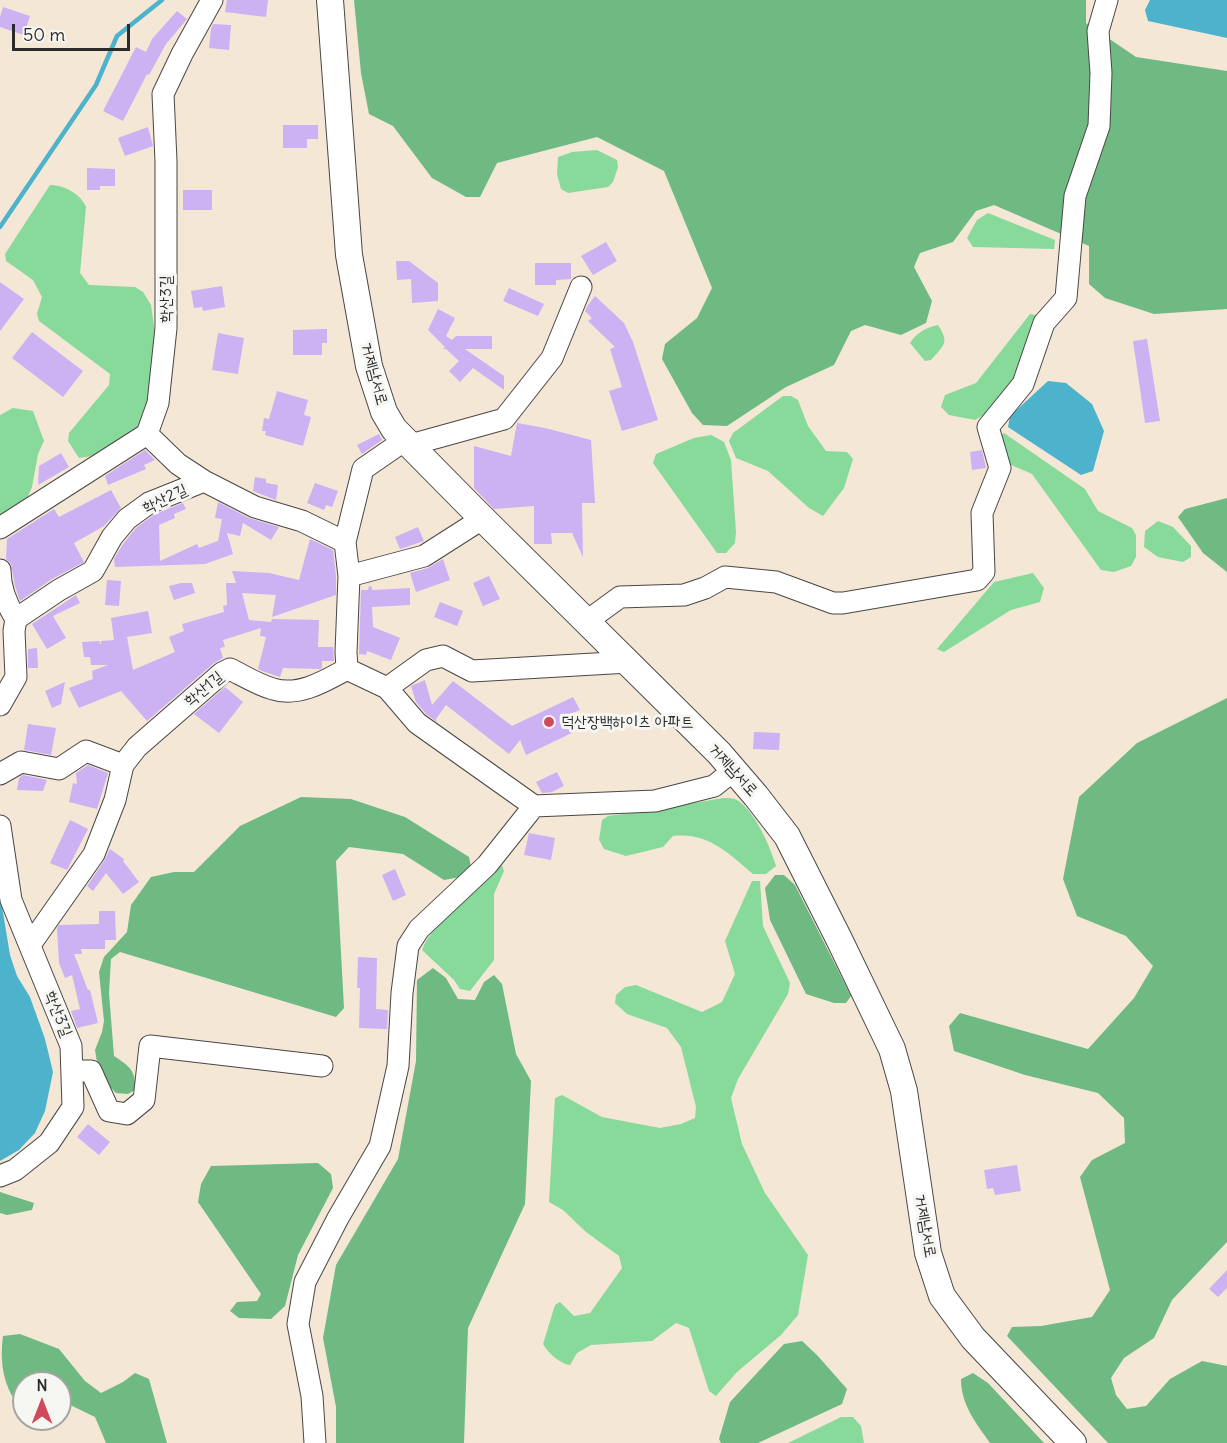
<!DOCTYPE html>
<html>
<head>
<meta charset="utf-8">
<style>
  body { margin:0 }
  #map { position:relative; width:1227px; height:1443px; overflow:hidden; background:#f4e7d6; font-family:Delius,sans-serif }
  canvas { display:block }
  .north { position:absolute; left:12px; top:1371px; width:60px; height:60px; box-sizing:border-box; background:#f6f6f2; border:2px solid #a5a5a2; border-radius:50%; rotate:0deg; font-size:16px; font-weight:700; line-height:24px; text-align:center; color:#2b2b2b }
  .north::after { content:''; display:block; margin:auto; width:21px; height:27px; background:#d1495b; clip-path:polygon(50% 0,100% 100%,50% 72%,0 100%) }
  .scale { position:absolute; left:12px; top:24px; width:118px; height:27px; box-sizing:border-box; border:3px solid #2b2b2b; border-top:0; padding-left:8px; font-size:18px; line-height:21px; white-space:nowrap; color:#2b2b2b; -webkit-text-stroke:4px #f6f6f2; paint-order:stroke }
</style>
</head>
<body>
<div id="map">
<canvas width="1227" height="1443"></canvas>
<div class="north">N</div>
<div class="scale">50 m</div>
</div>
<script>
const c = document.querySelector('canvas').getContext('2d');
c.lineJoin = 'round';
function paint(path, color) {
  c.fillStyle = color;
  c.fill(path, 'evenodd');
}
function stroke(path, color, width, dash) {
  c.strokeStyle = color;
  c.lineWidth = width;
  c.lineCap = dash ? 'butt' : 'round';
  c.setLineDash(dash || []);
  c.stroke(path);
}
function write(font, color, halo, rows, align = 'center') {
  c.font = font + ' Delius,"Poor Story",sans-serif';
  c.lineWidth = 6;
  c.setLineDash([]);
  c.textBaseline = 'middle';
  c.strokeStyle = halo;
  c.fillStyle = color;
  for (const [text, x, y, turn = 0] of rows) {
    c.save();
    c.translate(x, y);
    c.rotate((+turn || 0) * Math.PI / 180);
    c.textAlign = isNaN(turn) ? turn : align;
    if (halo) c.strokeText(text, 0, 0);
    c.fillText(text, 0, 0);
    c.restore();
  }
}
paint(new Path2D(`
  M597,150L617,160L618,167L613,182L608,187L568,193L561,189L557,174L558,157L572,152Z
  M50,185C64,185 81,194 86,207L80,273L89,285L135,287L143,292L151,305L155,333L149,400L140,426L92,456L79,458L68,441L69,433L109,385L110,374L39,321L37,314L42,297L33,280L6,261L5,254Z
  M988,213L1055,240L1054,249L973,247L967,238L977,220Z
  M1030,314L1036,315V322L1017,381L989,412L975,420L949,415L941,407L945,395L976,383Z
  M938,325C950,343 944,345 931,360L925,361L910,343C916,333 927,327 938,325Z
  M783,396H791L798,400L808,426L826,451L847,452L853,459L844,488L823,516L809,508L768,471L736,458L729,441L733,433Z
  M13,408L33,411L44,441L38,454L32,487L26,501L0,515V415Z
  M1004,433L1085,489L1098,511L1132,528L1136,535V557L1131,566L1114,572L1101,570L1032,474L1009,464L999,436Z
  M711,435L724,442L731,460L736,532L735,543L726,553H717L653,463L656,454L694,438Z
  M1158,521L1173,527L1191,546V557L1183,562L1158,557L1144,547L1145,531Z
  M1033,573L1044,588L1040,602L1011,610L944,652L937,649L994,582Z
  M723,798C728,798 733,798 737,800C755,811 770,846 776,866L766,874H753C728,853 708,832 673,836L663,847L626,856L604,849L599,840L602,820L608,816L648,811Z
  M502,865L504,871L494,894V960L470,991L460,989L454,980L422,950C432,923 474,889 495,868Z
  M752,881H760L763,926L790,983L788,994L738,1079L731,1098L742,1144L765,1193L808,1255L798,1315L781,1335L737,1372L716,1396L709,1391L689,1328L676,1323L652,1341L591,1345L577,1353L570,1365C560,1364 548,1353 543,1344L555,1305L560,1302L574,1316L590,1313L622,1268L619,1256L586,1232L563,1210L549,1202L555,1098L562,1095L602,1117L660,1128L681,1124L695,1118L696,1107L681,1047L667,1028L627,1014L615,1003L616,995L625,987L636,985L702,1012L722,1002L735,974L725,941Z
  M841,1417H853L861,1426L864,1443H788Z`), '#88da9a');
paint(new Path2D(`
  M354,0H1086V23L1136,57L1227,71V309L1154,314L1105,298L1089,284V246L994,205L976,211L953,242L920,253L914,267L932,301L926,323L901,335L865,325L851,331L834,365L786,387L727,426L703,425L692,413L662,359L665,344L697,318L712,288L664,171L597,137L497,163L480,197H466L432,178L393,126L369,114L361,73Z
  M1227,498V572L1203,553L1178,517L1185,509Z
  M1227,698V1242L1172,1300L1154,1338L1124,1358L1111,1378L1116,1395L1127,1409L1146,1406L1170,1379L1202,1361L1227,1366V1443H1108L1007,1336L1012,1327L1041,1326L1092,1317L1110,1290L1080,1177L1092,1160L1125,1143L1124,1118L1098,1093L1025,1075L954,1051L949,1026L960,1013L1088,1049L1134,998L1153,966L1126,936L1077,916L1063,879L1079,797L1137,743Z
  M301,797L351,799L405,817L469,857L471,867L461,877L444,880L403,854L349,847L336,861L344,1008L336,1017L120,952L111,959L109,993L114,1056C129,1066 136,1070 135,1090L128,1094L116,1093L107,1084L97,1062L95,1050L102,1032L104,1021L99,972L104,957L127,932L131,905L151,877L174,872H194L240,826Z
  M775,875H784L795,885L851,996L846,1003H834L806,994L770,920L765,888Z
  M433,968L446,978L458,999L475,1000L484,982L494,975L502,984L516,1054L531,1081L525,1204L468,1328L464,1443H336V1407L323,1338L336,1265L398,1159L416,1061L417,980Z
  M318,1163L331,1174L333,1188L298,1255L285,1306L271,1319L239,1318L230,1311L237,1302L257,1301L261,1294L198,1202L201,1184L211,1166Z
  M0,1192L34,1203L32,1210L7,1215L0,1213Z
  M20,1334L59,1349L85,1381L101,1393L123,1382L135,1373L149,1379L167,1443H106L95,1417L60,1400V1383H24V1395L12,1396C2,1377 0,1358 3,1336Z
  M802,1341L817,1355L847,1389L842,1404L758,1443H721L719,1439L730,1402L784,1344Z
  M973,1373L988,1383L1044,1443H990C976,1423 961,1405 961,1379Z`), '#6eba82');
paint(new Path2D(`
  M1150,0H1227V38L1148,21L1145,10Z
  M1048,381L1066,383L1092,404L1104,431L1093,471L1081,475L1008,427L1010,416Z
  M0,894L10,955L17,976L30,997L45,1039L53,1072L45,1111L35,1133L19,1150L0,1161Z`), '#4db3cc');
stroke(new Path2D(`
  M0,227L96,85L117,36L162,0`), '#4db3cc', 4.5);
paint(new Path2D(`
  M227,0H268L266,17L225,12Z
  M3,7L30,16L24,35L0,27V17Z
  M177,11L187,19L166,44L149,75L147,74L123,121L103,111L136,47L146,52L152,39Z
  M213,24L231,25L229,50L209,48L211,29Z
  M283,125H318V139H307V148H283Z
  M148,127L153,146L125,156L118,138Z
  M87,168L115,169V186H100V190H87Z
  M183,190H212V210H183Z
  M606,242L617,261L593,275L581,256Z
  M396,261H409L438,283V301L412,303L411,279L397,280Z
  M535,263H571V279L556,280V285H535Z
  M0,282L24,299L0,331Z
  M222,286L225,307L203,311L202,307L194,308L191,291Z
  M509,288L544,304L538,316L503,301Z
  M595,296L624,323L633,342L658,420L622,431L609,391L622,387L610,349L615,347L588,321L592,318L585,311L588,305Z
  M438,309L455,318L446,336L452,340L456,336H492V349H465L504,376V390L473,368L460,382L449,371L459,361L446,349H443L445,347L428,330Z
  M327,329V343H322V355H293V330Z
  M32,332L83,371L63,397L12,358Z
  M218,333L244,338L238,374L212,370Z
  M1147,339L1160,421L1145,423L1133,341Z
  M277,391L308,400L304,415L311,417L303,446L265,435L266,431H262L264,418L269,419Z
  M517,423L545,428L591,440L595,503H582L583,557L572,533H551L552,544H534V506L494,509L474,488V446L511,456Z
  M379,434L382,440L362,454L357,445Z
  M145,450L155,460L144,465L146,469L108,485L105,476Z
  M982,450L986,468L972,470L970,452Z
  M61,453L69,467L38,485L39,466Z
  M255,477L266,479V483L278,485L276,500L253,491Z
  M315,483L338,491L332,507L326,505L324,510L307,503Z
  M111,490L121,508L104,526L74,543L84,562L52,579L20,601L15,586L11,564L6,559L7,539L54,509L59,517Z
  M218,502L249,518L279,527L271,540L243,523L240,536L227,533L233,554L205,564L115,567L114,559L123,544L136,528L155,514L183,503L186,509L174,514L175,518L159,525L160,561L197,544L199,548L218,541L222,519L215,518Z
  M418,527L424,541L400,549L395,537Z
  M310,539L333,550L336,576V595L272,617L276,595L242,593L249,620L271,622L272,619L319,620L318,647H333L334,661H322V668L320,669L283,668L280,677L262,671L258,669L266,637L260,636L261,628L223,640L225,647L220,648L223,658L214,663L147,721L121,691L79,708L69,688L93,679L92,671L108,665H91L90,657H84L82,642L99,641L101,645V641L114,640L111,618L148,611L152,633L127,637L133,670L175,652L169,637L184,631L182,624L224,612L223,606L227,605L226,583H236L232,571L269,573L299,580Z
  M443,559L450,580L416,592L410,573L428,568Z
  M489,576L500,599L483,606L473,583Z
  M107,580L121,581L119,606L105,605Z
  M181,583H192L195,593L174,600L169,586Z
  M369,586L372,587V590L410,588V605L372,607L373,627L400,638L391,660L367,651L366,655L359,654L361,590H368Z
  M76,595L80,603L53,616L66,638L47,649L32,624Z
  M440,602L463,611L457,626L434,617Z
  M37,648L38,668H28V649Z
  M425,680L432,705L453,681L512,726L573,697L580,710L572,713L580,729L526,755L520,740L509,754L446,705L436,719L437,722L426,714L416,702L411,686Z
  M65,682L61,704L52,708L45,691Z
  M225,687L243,702L219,733L194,714Z
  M28,724L56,728L51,755L24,750Z
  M754,732L780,733L779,750L753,749Z
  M88,765L108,773L97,809L69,802L73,783L77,784L76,773Z
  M557,772L564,786L552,792L542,793L536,782Z
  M23,775L47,780L43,791L17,790L19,778Z
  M70,820L88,829L67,870L50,863Z
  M529,833L555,838L551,860L524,855Z
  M110,849L124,859L123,861L139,882L123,894L106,873L93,891L87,886L104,861Z
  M395,869L406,895L393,901L382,875Z
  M99,911H115L116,940H105V949H81L82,954H74L88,990H90L98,1023L77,1028L71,1011L80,1009L72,975L65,978L59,963L57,928L59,925L99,924Z
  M358,957L377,958L376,1009L388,1010L387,1029L359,1028L360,988H357Z
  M88,1124L110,1142L99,1155L77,1137Z
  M1017,1165L1021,1191L995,1195L993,1188L987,1189L984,1170Z
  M1227,1270V1288L1218,1297L1209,1289Z`), '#ccb1f3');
const minor = new Path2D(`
  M147,434L178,464L204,481
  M410,445L504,419L552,358L581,287
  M0,528L147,434L158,403L166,328V161L163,94L182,54L212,0
  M345,542L349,576L346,652L347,669
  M0,570C0,587 7,605 16,619
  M349,576L424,556L482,519
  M587,621L620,597L684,595L705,588L725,577L776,582L833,603H843L977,580L984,572L982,513L1000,468L988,427L1023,384L1044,323L1066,298L1075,196L1099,126L1101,73L1098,31L1107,0
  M387,688L417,723L534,806
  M0,705L16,677L14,631L16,619L59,590L93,571L112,537L127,519L149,503L204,481L255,507L302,521L345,542L363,469L405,440
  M0,774L21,762L59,769L86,751L123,765
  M0,826L11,900L71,1046L73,1107L49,1143L15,1170L0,1176
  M30,945L94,854L115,800L123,765L137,747L222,673L230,669C244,676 258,685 273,689C299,697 325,681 347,669L387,688L426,660L443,656L472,671L629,662
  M72,1071H91L109,1111L127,1114L144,1100L150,1046L322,1066
  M315,1443L312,1396L298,1324L305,1282L338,1218L380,1146L398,1066L402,993L408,946L419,929L487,865L534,806L655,801L714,786L734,770`);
const major = new Path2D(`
  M330,0L349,255L369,366L384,412L394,429L473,509L719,753L756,796L787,836L839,939L892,1049L904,1091L928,1253L942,1296L973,1338L1073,1443`);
stroke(minor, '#494745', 23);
stroke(major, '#494745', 28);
stroke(minor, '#fff', 21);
stroke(major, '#fff', 26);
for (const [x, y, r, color] of [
  [549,722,6,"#d1495b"]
]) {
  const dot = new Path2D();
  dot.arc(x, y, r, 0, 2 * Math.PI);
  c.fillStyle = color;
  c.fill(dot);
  stroke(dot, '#f6f6f2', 2);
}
write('16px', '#2b2b2b', '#f6f6f2', [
  ["학산3길",166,299,-90],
  ["거제남서로",374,374,75],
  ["학산2길",165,499,-25],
  ["학산1길",204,689,-39],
  ["거제남서로",733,770,48],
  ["학산3길",58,1014,68],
  ["거제남서로",925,1226,80]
]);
write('16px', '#2b2b2b', '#f6f6f2', [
  ["덕산장백하이츠 아파트",561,722]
], 'left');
</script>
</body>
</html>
